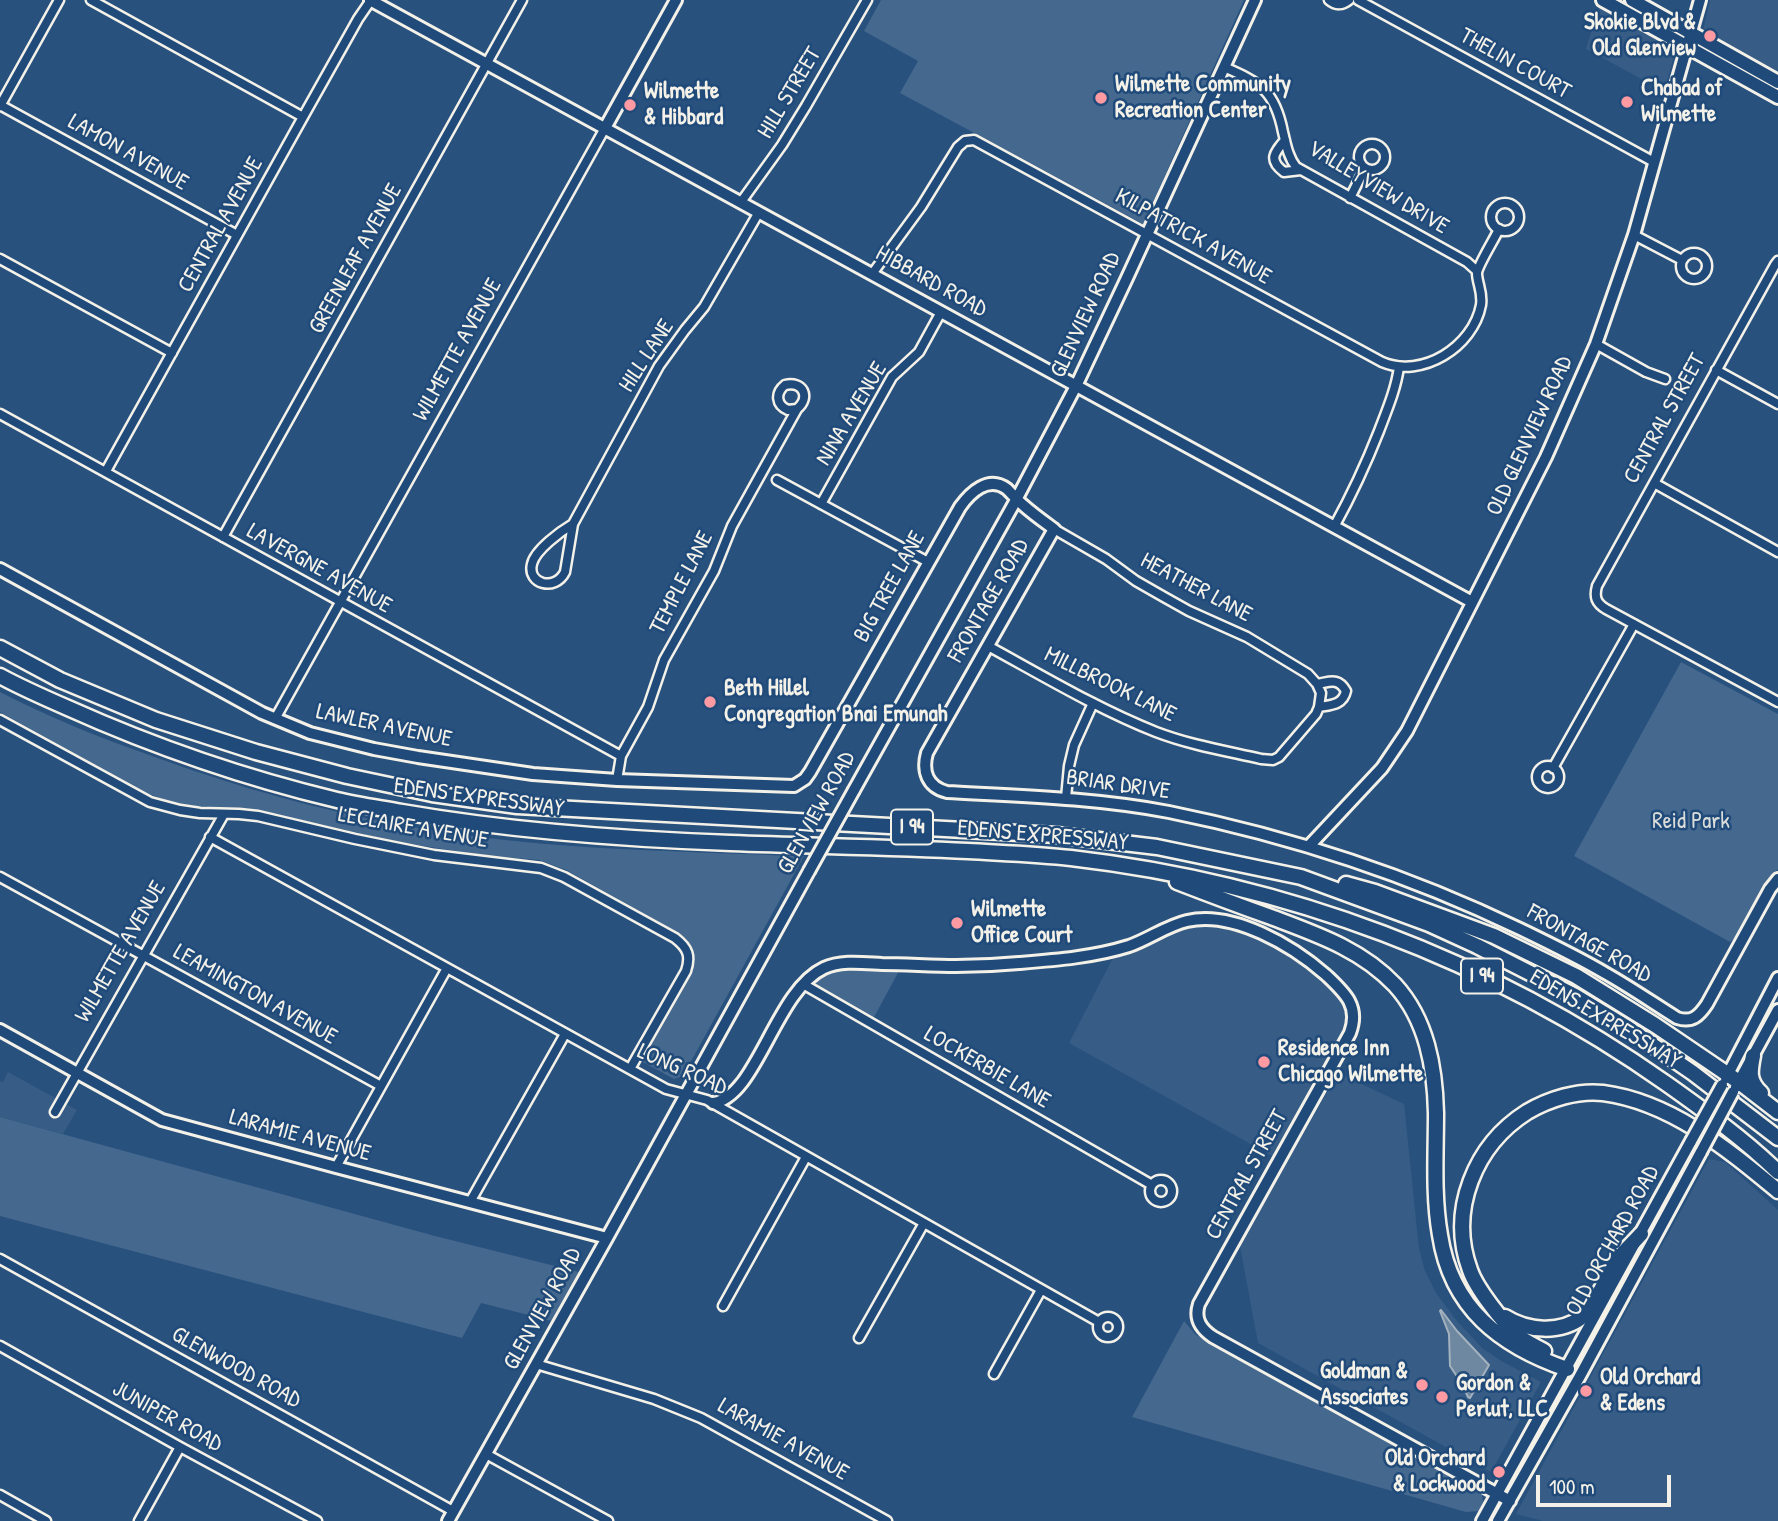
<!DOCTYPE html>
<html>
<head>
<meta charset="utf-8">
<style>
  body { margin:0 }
  #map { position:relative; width:1778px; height:1521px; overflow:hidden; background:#28517e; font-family:"Patrick Hand",sans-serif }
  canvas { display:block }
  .scale { position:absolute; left:1536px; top:1475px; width:135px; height:32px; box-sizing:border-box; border:4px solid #f4f1e8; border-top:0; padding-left:9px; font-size:21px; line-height:24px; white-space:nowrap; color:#f4f1e8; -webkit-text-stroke:5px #1f4a7a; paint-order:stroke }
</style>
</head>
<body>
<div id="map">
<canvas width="1778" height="1521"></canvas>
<div class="scale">100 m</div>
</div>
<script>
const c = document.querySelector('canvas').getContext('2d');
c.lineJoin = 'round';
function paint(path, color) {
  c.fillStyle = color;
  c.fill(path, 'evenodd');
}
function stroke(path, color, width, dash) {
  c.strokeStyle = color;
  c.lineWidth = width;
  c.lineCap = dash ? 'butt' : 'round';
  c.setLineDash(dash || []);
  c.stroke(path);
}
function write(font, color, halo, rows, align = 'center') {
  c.font = font + ' "Patrick Hand",sans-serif';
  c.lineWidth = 5;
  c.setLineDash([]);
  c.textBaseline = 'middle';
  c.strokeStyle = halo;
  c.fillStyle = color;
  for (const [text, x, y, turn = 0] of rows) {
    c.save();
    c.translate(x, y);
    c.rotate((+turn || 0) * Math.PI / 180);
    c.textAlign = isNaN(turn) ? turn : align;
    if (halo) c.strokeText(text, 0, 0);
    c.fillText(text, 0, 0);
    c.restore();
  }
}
paint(new Path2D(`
  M1710,0H1778V74L1703,31Z
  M1600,5L1676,49L1664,91L1586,49Z
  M1200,924L1212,925L1237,931L1268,943L1311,972L1342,1002L1346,1015L1345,1031L1274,1157L1069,1043L1114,956L1144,946L1182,928Z
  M8,1072L77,1110L63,1134L0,1117V1081L3,1082Z
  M1338,1073L1404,1104L1419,1249L1425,1271L1436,1293L1457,1321L1482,1348L1503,1362L1541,1382L1491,1472L1258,1343L1240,1246Z
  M1709,1159L1725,1162L1778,1210V1521H1543L1516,1514Z`), '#375d86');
paint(new Path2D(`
  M881,0H1244L1143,224L900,93L918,61L864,31Z
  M1681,662L1778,714V869C1757,888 1754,926 1730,942L1574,856Z
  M0,692C49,717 100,738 152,756C253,793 358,821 465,835C572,850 681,851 789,856H804L683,1076L674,1079L643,1062L644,1057L692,972L693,955L691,946L685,938L677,932L566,870L539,860L482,855L392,841L246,808L194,806L175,803L143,792L0,712Z
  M861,968L900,969L873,1019L813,984C827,971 842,969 861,968Z
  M0,1117L435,1236L579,1272L552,1321L481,1303L462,1338L0,1216Z
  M1184,1321L1195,1334L1212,1345L1474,1489L1482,1495L1483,1503L1479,1511L1466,1512L1132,1417Z`), '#45688e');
const water = new Path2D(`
  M1441,1310L1457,1331L1489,1365L1470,1398L1468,1397L1462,1384L1450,1366L1449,1334L1440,1311Z`);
paint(water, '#6e88a2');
stroke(water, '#a4b2be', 2);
const street = new Path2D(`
  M91,0L303,117
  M1329,0C1336,6 1343,5 1349,0
  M1358,0L1654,162
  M1224,67C1261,83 1275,91 1283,132C1286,144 1288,157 1296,167L1467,262L1477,271
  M0,105L237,235
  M0,106L59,0
  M1285,140C1274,153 1268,160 1284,172L1301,170
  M1359 157a13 13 0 1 1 26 0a13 13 0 1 1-26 0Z
  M1350,198L1365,168
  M741,202L782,145L806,106L867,0
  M1491 217a14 14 0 1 1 28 0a14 14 0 1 1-28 0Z
  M1634,235L1682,260
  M1681 266a13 13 0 1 1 26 0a13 13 0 1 1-26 0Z
  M0,259L172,353
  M1778,261L1775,265L1597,586C1594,597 1596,603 1606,609L1778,702
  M872,274L921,207L958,147L965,141L974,140L1382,362C1422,379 1473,347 1481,305C1483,292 1477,283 1477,273C1478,265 1495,238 1499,229
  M1596,344L1646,372L1665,379
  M1716,370L1778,404
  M0,414L621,756
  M106,471L303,117L358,19L371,0
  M777,480L928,562
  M1654,483L1778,552
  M821,504L892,377L919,352L941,312
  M573,524L565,572C555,592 527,584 532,564C535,550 561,531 573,524L659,366L685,330L704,307L759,212
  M1334,527C1351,496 1366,464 1379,431C1387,410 1396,389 1399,367
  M223,537L522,0
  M988,646C1043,676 1098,709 1156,732C1190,745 1226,751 1261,759L1273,760L1279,757L1316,714L1319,707L1321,693L1317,684L1308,674L1247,637L1189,611L1164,597L1136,581L1106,559L1054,529
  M1317,684C1330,682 1338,677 1346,691C1343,705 1331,705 1319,707
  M275,719L605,128
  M0,720L150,802L180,810L200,813L239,814L258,816L355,839L434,855L541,868L564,877L675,938C688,948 691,956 686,971L630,1069
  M1537 777a11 11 0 1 1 22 0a11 11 0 1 1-22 0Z
  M1553,768L1634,624
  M617,780L621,756L648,707L664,660L714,571L732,526L797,409C811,397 803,381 785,385C775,393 776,405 788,410L797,409
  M1066,798L1069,766L1074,745L1093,703
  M210,837L666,1089L707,1100L1099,1322
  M0,877L381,1086
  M803,984L1152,1185
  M55,1112L224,814
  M336,1167L447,968
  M1150 1191a11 11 0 1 1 22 0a11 11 0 1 1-22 0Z
  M470,1202L565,1034
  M0,1259L453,1511
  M723,1306L806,1157
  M1098 1327a10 10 0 1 1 20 0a10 10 0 1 1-20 0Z
  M859,1338L924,1223
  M0,1346L180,1447L317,1521
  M536,1364L654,1399L701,1418L887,1521
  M994,1374L1041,1290
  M486,1454L608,1521
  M0,1495L46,1521
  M139,1521L180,1447`);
const secondary = new Path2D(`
  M370,0L1472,602
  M605,128L676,0
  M0,569L262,713L310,733L374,749L418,757L533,774L617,780L794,786L805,779L810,772L960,507C970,493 988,475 1007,489C1012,494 1017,500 1023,505C1033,514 1043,521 1054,529L927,753C922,771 927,787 947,792C1021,796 1096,798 1169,812C1293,837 1406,874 1520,929C1549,943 1578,957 1605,973C1630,987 1653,1003 1677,1018C1692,1023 1699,1016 1707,1004L1770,889L1778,879
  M854,790L1016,500L1076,386L1127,278L1255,0
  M1309,846L1382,768L1407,731L1546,457L1596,344L1634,235L1700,0
  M0,1030L162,1120L336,1167L607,1238
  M1726,1078L1778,978
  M1736,1087L1778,1010
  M713,1103C757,1097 775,991 824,968C841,960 863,963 882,964C906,964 931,966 956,966C977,966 998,965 1019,963C1056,960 1094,957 1129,946C1149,939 1166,926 1187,921C1233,910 1293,946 1326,975C1345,993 1360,1006 1350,1033L1199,1304C1194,1319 1201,1329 1213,1337L1510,1501
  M448,1521L607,1238L809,871
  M1482,1521L1691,1141
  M1498,1521L1580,1376L1701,1152`);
const primary = new Path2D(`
  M1603,0L1778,97
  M1632,0L1778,82`);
const highway = new Path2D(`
  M0,648L60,680L156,720L256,752L347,776L432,794L517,806L1057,835L1157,847L1301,877L1429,924L1477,946L1575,996L1626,1027L1693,1073L1778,1138
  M0,676C22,688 45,698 68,708C155,747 245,778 337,800C358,805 380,808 402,812C511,831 621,839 731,843C810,846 889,847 968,851C1002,853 1037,854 1071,858C1286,883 1490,959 1667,1084C1705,1111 1744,1139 1778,1172
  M1177,882C1208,894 1240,906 1271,917C1316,934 1361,949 1395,985C1427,1020 1435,1068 1436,1113C1436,1153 1433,1195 1440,1235C1451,1308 1500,1346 1567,1369
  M1346,884L1375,892L1494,936L1576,976L1655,1025L1739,1082L1778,1112
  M1753,1056C1750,1071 1748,1081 1761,1093
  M1505,1317C1527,1331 1560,1334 1582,1317C1594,1308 1609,1272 1619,1258C1626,1249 1634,1242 1641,1234
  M1544,1351C1535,1346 1523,1341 1516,1334C1502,1321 1476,1288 1470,1270C1448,1210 1475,1145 1527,1112C1549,1099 1578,1090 1603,1093C1671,1102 1727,1149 1778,1191`);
stroke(street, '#f4f1e8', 13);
stroke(secondary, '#f4f1e8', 16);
stroke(primary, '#f4f1e8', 18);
stroke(highway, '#f4f1e8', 19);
stroke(street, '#1f4a7a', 8);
stroke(secondary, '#1f4a7a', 10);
stroke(primary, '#1f4a7a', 12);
stroke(highway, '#1f4a7a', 14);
const secondaryBridge = new Path2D(`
  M809,871L854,790
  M1691,1141L1722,1085
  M1701,1152L1733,1092`);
stroke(secondaryBridge, '#f4f1e8', 16, []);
stroke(secondaryBridge, '#1f4a7a', 10);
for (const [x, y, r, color] of [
  [1710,36,7,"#ff9aa2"],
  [1101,98,7,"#ff9aa2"],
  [1627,102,7,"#ff9aa2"],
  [630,105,7,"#ff9aa2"],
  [710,702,7,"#ff9aa2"],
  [957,923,7,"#ff9aa2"],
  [1264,1062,7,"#ff9aa2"],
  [1422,1385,7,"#ff9aa2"],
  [1586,1391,7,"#ff9aa2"],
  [1442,1397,7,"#ff9aa2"],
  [1499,1472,7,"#ff9aa2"]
]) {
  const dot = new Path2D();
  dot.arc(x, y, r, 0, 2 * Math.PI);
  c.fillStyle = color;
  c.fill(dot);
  stroke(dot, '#1f4a7a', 2.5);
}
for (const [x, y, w] of [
  [912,827,42],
  [1482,976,42]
]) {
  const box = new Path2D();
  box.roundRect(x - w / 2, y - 17.5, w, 35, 5);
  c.fillStyle = '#1f4a7a';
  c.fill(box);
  stroke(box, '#f4f1e8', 2);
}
write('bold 21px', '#f4f1e8', null, [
  ["I 94",912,827],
  ["I 94",1482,976]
]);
write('bold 23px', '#f4f1e8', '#1f4a7a', [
  ["Skokie Blvd &",1696,23,"right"],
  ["Old Glenview",1696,49,"right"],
  ["Wilmette Community",1115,85],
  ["Recreation Center",1115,111],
  ["Chabad of",1641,89],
  ["Wilmette",1641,115],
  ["Wilmette",644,92],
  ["& Hibbard",644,118],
  ["Beth Hillel",724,689],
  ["Congregation Bnai Emunah",724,715],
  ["Wilmette",971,910],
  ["Office Court",971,936],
  ["Residence Inn",1278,1049],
  ["Chicago Wilmette",1278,1075],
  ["Goldman &",1408,1372,"right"],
  ["Associates",1408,1398,"right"],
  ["Old Orchard",1600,1378],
  ["& Edens",1600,1404],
  ["Gordon &",1456,1384],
  ["Perlut, LLC",1456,1410],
  ["Old Orchard",1485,1459,"right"],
  ["& Lockwood",1485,1485,"right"]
], 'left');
write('23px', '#f4f1e8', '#1f4a7a', [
  ["THELIN COURT",1515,64,29],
  ["HILL STREET",790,93,-59],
  ["LAMON AVENUE",128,153,29],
  ["VALLEYVIEW DRIVE",1378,188,31],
  ["CENTRAL AVENUE",221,225,-61],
  ["KILPATRICK AVENUE",1193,237,29],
  ["GREENLEAF AVENUE",356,259,-61],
  ["HIBBARD ROAD",931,282,29],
  ["GLENVIEW ROAD",1086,315,-65],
  ["WILMETTE AVENUE",458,350,-61],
  ["HILL LANE",647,356,-57],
  ["NINA AVENUE",852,414,-59],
  ["CENTRAL STREET",1665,419,-61],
  ["OLD GLENVIEW ROAD",1530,436,-65],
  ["LAVERGNE AVENUE",319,569,29],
  ["TEMPLE LANE",682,583,-63],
  ["BIG TREE LANE",890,587,-61],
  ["HEATHER LANE",1196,588,28],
  ["FRONTAGE ROAD",989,601,-60],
  ["MILLBROOK LANE",1110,685,26],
  ["LAWLER AVENUE",384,726,12],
  ["BRIAR DRIVE",1118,785,8],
  ["EDENS EXPRESSWAY",479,798,8],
  ["GLENVIEW ROAD",817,813,-61],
  ["LECLAIRE AVENUE",413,828,10],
  ["EDENS EXPRESSWAY",1043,836,5],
  ["FRONTAGE ROAD",1589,944,29],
  ["WILMETTE AVENUE",121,952,-60],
  ["LEAMINGTON AVENUE",255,995,29],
  ["EDENS EXPRESSWAY",1605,1020,31],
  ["LOCKERBIE LANE",987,1068,30],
  ["LONG ROAD",682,1070,24],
  ["LARAMIE AVENUE",300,1136,15],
  ["CENTRAL STREET",1247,1175,-61],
  ["OLD ORCHARD ROAD",1613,1241,-61],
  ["GLENVIEW ROAD",543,1309,-61],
  ["GLENWOOD ROAD",236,1368,29],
  ["JUNIPER ROAD",167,1417,29],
  ["LARAMIE AVENUE",783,1440,29]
]);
write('23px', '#dadcda', '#1f4a7a', [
  ["Reid Park",1691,822]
]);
</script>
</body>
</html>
